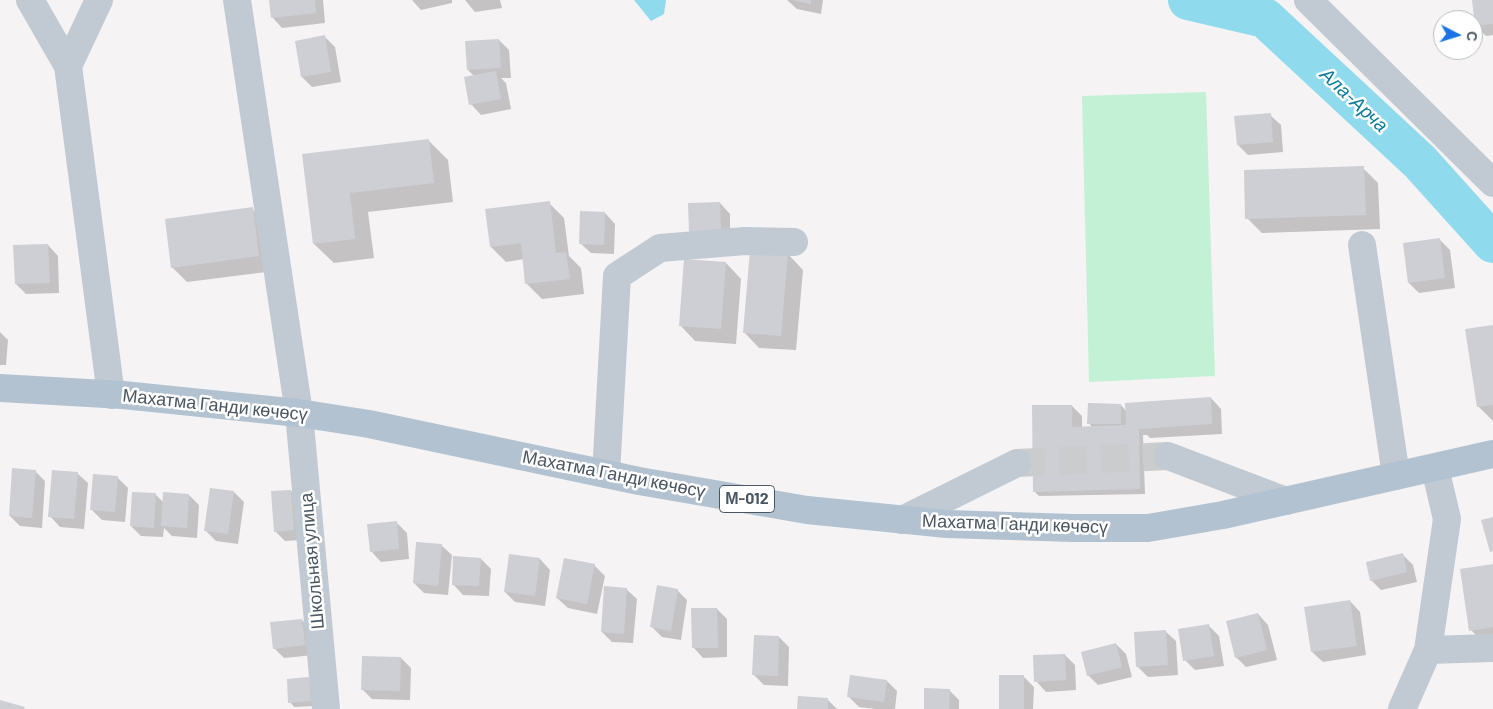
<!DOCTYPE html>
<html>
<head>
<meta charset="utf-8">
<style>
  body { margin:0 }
  #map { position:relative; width:1493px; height:709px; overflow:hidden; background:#f5f3f3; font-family:Barlow,sans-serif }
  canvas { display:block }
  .north { position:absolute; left:1433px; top:10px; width:50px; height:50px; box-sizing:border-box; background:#fff; border:1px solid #b7bbc0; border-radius:50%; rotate:95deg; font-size:14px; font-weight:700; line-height:20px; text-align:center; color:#4a5661 }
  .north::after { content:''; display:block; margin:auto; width:18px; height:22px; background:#1a73e8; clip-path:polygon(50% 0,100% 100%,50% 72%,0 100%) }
</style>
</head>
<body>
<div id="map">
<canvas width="1493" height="709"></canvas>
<div class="north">С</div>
</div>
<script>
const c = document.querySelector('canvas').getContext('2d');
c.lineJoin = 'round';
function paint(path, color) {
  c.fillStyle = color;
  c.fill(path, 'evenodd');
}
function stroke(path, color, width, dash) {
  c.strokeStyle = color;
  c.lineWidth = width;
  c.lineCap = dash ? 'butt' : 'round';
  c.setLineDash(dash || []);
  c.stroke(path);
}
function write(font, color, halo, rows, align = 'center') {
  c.font = font + ' Barlow,sans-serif';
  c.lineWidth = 5;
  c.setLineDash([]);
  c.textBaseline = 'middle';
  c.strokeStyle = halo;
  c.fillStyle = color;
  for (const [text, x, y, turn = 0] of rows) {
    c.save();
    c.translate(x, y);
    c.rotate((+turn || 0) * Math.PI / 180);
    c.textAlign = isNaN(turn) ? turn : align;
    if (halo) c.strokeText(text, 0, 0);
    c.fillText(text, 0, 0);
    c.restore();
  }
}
paint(new Path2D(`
  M1206,92L1215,376L1089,382L1082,96Z`), '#c3f1d5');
paint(new Path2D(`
  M634,0H666L664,14L651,21Z`), '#90daee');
paint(new Path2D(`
  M270,0H323L325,23L282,28L272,17Z
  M412,0H452V3L421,10Z
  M465,0H500L502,8L475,12Z
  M787,0H823L821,14L797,9Z
  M1473,0H1493V35L1486,36L1476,26Z
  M325,37L335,47L341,82L312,87L302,77L296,42Z
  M499,40L509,50L511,78H501L506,83L511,109L481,115L471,104L475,77L468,70Z
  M1270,115L1281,125L1283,152L1248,155L1238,145Z
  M428,140L448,160L453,202L368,212L374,258L334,263L314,244L304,155Z
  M1363,168L1378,183L1380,229L1262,233L1247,218Z
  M549,203L564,218L569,256L581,268L584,294L542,299L527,284L524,259L506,262L491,247Z
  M720,203L730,214V240L700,241Z
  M252,209L268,224L274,271L187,282L172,267Z
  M605,213L615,224L614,254L591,253L580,243Z
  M1440,240L1450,250L1455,288L1419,293L1409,283Z
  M48,245L58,256L59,293L26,294L16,284Z
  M788,254L803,270L796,350L759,348L744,332Z
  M726,263L741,279L736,344L695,341L680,325Z
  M1493,326V421L1478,406Z
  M0,332L8,340L6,365H0Z
  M1211,398L1221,409L1222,434L1150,438L1147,435H1143L1145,494L1039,496L1034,491L1072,406L1082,416V427H1092L1089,423L1121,405L1126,411Z
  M35,471L45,481L42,528L20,526L10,516Z
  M77,473L88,483L84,529L60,527L50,516Z
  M117,477L128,488L125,522L102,520L91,509Z
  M291,491L301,502L303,540L285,541L275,531Z
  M234,492L244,502L238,544L216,541L206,531Z
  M155,494L164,503L189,495L199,505L197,538L172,536L164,528L163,537L141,536L131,526Z
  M396,522L407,533L409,559L381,562L371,551Z
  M441,545L452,555L448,595L424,593L414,583Z
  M1403,555L1413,565L1417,582L1381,590L1371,580Z
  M481,559L491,569L489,596L463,595L453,584Z
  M540,559L550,570L545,606L515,602L505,592Z
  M594,565L605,576L597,614L568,608L557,598Z
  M1493,565V644L1486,646L1471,630Z
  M626,589L637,599L633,643L612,642L602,632Z
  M677,590L687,600L681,640L662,637L652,627Z
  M1350,601L1360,612L1366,655L1323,662L1312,652Z
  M717,609L727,619V657L703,658L693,647Z
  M1258,614L1268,625L1277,660L1246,667L1236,657Z
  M302,620L312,630L314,655L284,658L274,648Z
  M1209,626L1219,636L1224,666L1195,670L1185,660Z
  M1165,631L1176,641L1178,675L1148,677L1137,666Z
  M779,637L789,647L788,686L764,685L754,675Z
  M1116,644L1126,654L1132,677L1098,685L1088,675Z
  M1065,655L1075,665L1076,690L1046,692L1036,681Z
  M401,658L411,668L410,700L372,699L362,689Z
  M1023,676L1034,687L1033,709H1000Z
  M309,679L314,684L315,706L294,707L290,702Z
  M887,681L897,691L895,709H876L859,707L849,697Z
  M949,690L959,700V709H925Z
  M828,700L837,709H799Z`), '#0003');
stroke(new Path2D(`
  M1188,0L1265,18L1420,162L1493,243`), '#90daee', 40);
paint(new Path2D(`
  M269,0H315L316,13L271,18Z
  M792,0H811V4Z
  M1472,0H1493V24L1475,26Z
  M325,35L331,72L301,77L295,41Z
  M499,39L501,68L467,70L465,41Z
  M496,71L501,99L469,105L464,77Z
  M1271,113L1273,142L1237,145L1234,116Z
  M429,139L434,183L350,193L355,239L313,244L302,154Z
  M1364,166L1366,215L1245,219L1244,170Z
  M550,201L556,253L566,252L570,279L525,284L521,243L490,247L485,209Z
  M720,202L721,231L689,232L688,203Z
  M253,207L259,256L171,268L165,219Z
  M580,211L605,212L604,245L579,244Z
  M1440,238L1445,278L1408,283L1403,243Z
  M48,244L50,283L15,284L13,245Z
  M750,250L788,253L781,336L743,333Z
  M684,259L726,262L721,329L679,326Z
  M1493,325V405L1477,407L1465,329Z
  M1211,397L1212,424L1139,429L1140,489L1033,492L1032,405H1072V427L1126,425L1125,403Z
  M1088,403L1121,404V424H1087Z
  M12,468L36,470L32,518L9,516Z
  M52,470L78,472L74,519L48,517Z
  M93,474L118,476L115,512L90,510Z
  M210,488L234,491L228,534L204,531Z
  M291,490L294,530L274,532L271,491Z
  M132,492L156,493L154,528L130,526Z
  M163,492L189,494L187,528L161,526Z
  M1493,517V551L1490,552L1481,520Z
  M397,521L399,549L370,552L367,524Z
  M416,542L442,544L438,586L413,583Z
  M1403,553L1407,572L1370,581L1366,562Z
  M509,554L540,558L535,596L504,592Z
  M453,556L481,558L479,586L452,585Z
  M564,558L595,564L587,604L556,598Z
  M1493,564V627L1469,631L1460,569Z
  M657,585L678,589L671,631L650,627Z
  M604,586L627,588L624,634L601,632Z
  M1350,600L1357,646L1311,652L1304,607Z
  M691,608H717L718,648H692Z
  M1258,613L1267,650L1235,658L1226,621Z
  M302,619L305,645L273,649L270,622Z
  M1209,624L1214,656L1183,661L1178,629Z
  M1166,630L1168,665L1136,667L1134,632Z
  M754,635L779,636L778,676L752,675Z
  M1116,643L1122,667L1087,676L1081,652Z
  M1065,654L1066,680L1034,682L1033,655Z
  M362,656L401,657L400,691L361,690Z
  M850,675L887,680L884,702L847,697Z
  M999,675H1024V709H999Z
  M309,677L311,701L288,703L287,679Z
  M924,688L950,689L949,709H924Z
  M798,696L828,698V709H797Z
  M0,700L25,707L24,709H0Z`), '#cdcfd5');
stroke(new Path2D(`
  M1017,463L1168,456`), '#caccce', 28, [28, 14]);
stroke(new Path2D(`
  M30,0L68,66L111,395
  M237,0L299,413L326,709
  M1308,0L1493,183
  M68,66L99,0
  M1362,245L1396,476
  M1168,456L1286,501
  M606,474L617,276L660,248L745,241L794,242
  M902,520L1017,463
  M1428,650L1493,648
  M1402,709L1428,650L1447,519L1435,468`), '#c1cad2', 28);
stroke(new Path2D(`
  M0,388L123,395L299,413L369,424L639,481L807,510L947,524L1073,528H1148L1223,515L1493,454`), '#b3c2d1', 28);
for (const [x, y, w] of [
  [747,499,55]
]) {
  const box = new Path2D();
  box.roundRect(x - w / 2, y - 13.5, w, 27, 4);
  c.fillStyle = '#fff';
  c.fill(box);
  stroke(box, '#4a5661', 1);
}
write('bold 16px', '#4a5661', null, [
  ["М-012",747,499]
]);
write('18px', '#4a5661', '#fff', [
  ["Махатма Ганди көчөсү",215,405,6],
  ["Махатма Ганди көчөсү",614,474,11],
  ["Махатма Ганди көчөсү",1015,524,2],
  ["Школьная улица",312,561,-95]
]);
write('italic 19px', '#0c7c9b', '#fff', [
  ["Ала-Арча",1354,100,43]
]);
</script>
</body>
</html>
